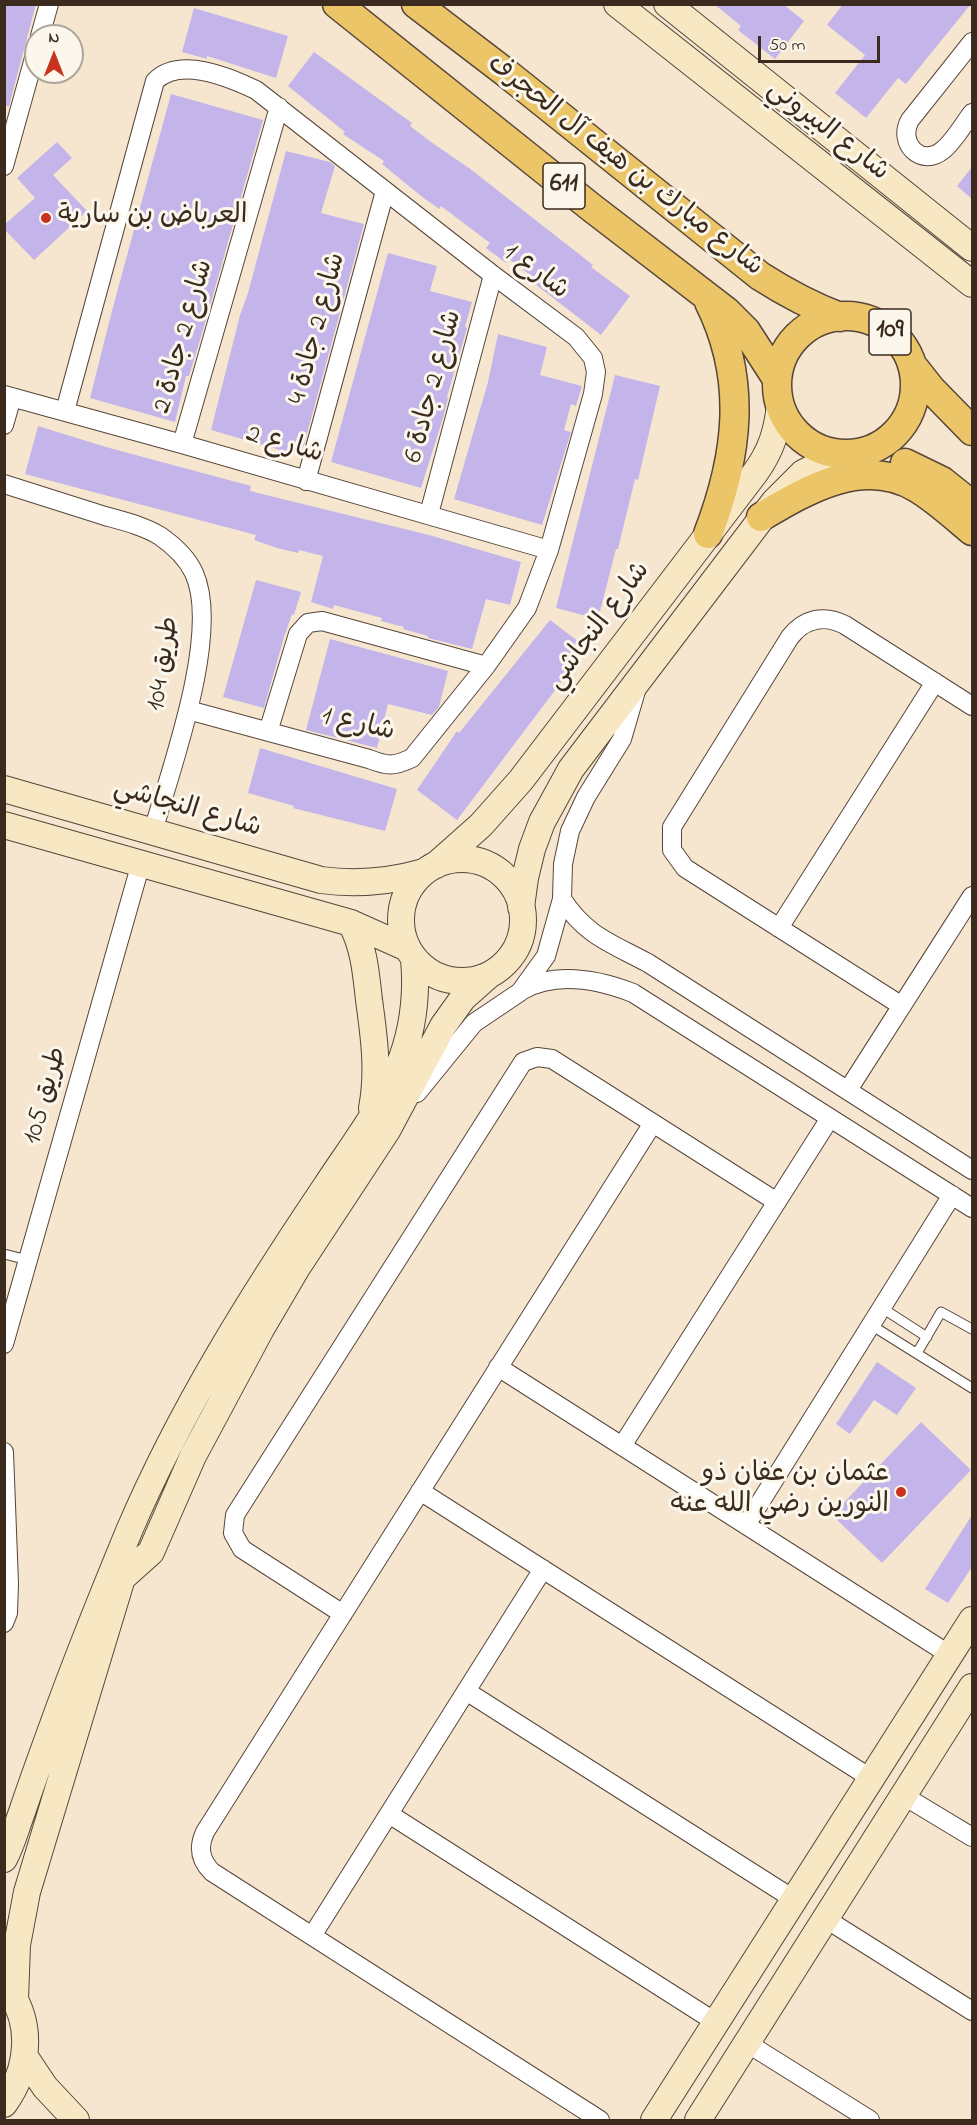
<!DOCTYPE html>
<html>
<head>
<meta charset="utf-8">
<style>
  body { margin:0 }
  #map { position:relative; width:977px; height:2125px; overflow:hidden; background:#f6e6d0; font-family:"Indie Flower",sans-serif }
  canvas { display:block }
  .frame { position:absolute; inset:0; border:6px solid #3b2a1e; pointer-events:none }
  .north { position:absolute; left:24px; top:24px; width:60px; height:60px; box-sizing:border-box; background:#fbf7ec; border:2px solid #aea59a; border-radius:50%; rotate:0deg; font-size:16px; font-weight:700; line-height:24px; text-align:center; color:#3b2a1e }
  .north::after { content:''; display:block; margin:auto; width:21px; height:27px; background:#c8321e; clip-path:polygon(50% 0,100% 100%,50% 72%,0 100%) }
  .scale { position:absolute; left:758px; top:36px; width:122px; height:27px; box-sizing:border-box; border:3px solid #3b2a1e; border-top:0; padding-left:8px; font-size:18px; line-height:21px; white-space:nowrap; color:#3b2a1e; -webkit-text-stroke:4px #fbf7ec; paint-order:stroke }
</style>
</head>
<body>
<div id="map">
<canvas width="977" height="2125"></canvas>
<div class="frame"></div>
<div class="north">N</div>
<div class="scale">50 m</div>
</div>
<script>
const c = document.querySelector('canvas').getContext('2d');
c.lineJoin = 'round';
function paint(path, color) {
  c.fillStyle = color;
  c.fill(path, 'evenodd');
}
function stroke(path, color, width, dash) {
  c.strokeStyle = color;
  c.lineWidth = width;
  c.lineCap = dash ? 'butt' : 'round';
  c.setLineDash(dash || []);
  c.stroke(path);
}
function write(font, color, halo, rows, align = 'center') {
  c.font = font + ' "Indie Flower","Playpen Sans Arabic",sans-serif';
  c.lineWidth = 6;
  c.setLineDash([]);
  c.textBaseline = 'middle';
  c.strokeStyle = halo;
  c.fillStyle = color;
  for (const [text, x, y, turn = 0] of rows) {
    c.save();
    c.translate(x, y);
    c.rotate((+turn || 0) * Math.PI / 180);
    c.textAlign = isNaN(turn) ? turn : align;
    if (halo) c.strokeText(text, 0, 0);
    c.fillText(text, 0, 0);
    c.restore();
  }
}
paint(new Path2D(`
  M4,4H36L9,106H4Z
  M714,4H783L804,21L775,59L738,30L741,26Z
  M843,4H971L906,84L898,78L866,118L835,93L865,55L827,25Z
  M194,8L288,36L276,78L207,56V59L182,52Z
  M314,52L412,123L410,126L431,142L469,168L593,265L591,267L630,296L601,335L526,277L529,274L509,259L506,263L486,248L490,243L441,206L439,209L421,196L382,164L384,161L343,134L345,132L288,86Z
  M171,94L263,120L203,330L189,376H186L175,422L90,398L113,307Z
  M57,142L72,158L53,175L87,211L34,260L4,229V225L35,198L17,178Z
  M286,151L330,162L335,166L321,213L364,224L301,456L211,430L240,315L248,293Z
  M972,167V199L957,186Z
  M388,253L437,266L430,291L472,302L465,327L467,328L447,397L448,398L443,418L421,488L331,462Z
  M498,334L547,347L540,375L582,386L576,406L571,404L564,430L571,432L542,525L454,499L488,382Z
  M615,375L660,386L638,480L635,479L618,549H616L598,619L556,608Z
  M38,426L106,447L251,486L250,491L429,535L521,562L510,605L486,599L472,649L428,638V636L403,629L404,627L381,621L382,618L334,605L333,609L311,602L323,556L299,550L298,553L277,548L254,540L256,535L25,474Z
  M256,580L301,592L294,615L292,614L284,637L264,708L223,697Z
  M550,620L587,648L457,820L417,790L457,731L459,733Z
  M330,639L448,671L439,707L432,715L388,704L377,748L306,730Z
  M260,748L397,789L385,831L293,808L294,806L248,793Z
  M877,1362L916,1388L897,1415L874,1400L850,1434L836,1424Z
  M921,1422L971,1470L882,1563L832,1515Z
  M972,1515V1567L948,1603L925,1589Z`), '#c3b5e9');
const lane = new Path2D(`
  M4,1254L28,1260
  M882,1308L927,1337
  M871,1325L972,1388
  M917,1353L941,1312L972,1329`);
const street = new Path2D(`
  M40,36L49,4
  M972,42L910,120C897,143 921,168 943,150C954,141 963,125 972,113
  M4,166L36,51
  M4,395L182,444L549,550
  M65,411L155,81C180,56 229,77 256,90L493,275L576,337L593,358L596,372L593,394L549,550L527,608L486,666L412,758C393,767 387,766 369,759L188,710
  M4,425L12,397
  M182,444L279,107
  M306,481L385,191
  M4,484C38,495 71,505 105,516C123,521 144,526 160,536C173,545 187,558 194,573C221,632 171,769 153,831
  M429,514L493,275
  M268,732L298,634L308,623L322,621L486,666
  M562,899C586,936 611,943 648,963L972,1170
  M779,928L935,682
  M521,991C555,971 599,980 633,993L972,1208
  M902,1006L685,868L672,850V827L790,637C804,619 824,614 845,625L972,706
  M848,1090L972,896
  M417,1093L474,1023L520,992L546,956L562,899L563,864L570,831L586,797L622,739L636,691
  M4,1344L141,863
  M498,1367L950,1655
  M622,1446L830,1118
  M4,1452L9,1584L8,1613L4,1623
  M420,1491L872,1779
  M746,1525L952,1195
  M343,1614L242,1549L233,1533L235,1515L523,1062L537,1057L552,1059L777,1202
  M466,1691L795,1900
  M904,1796L972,1837
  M389,1814L717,2023
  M826,1919L972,2011
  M312,1936L543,1569
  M747,2043L870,2120
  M600,2120L212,1872C200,1860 198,1847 205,1832L653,1123`);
const secondary = new Path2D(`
  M617,4L972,284
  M667,4L972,248
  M4,789L321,880C357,885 389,882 424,872
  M4,825L351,923L407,948
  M401 920a61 61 0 1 1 122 0a61 61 0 1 1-122 0Z
  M436,865L481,825L521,780L755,473C771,451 777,432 780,405
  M521,907L525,878L532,849L542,822L571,769L774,502L803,473L840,454
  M351,923C364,947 366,973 369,1000C374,1036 379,1072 372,1108
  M4,1859C12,1844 16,1828 22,1812C32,1782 43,1752 54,1722C77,1658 103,1594 129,1531C181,1409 252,1296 326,1186C377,1109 423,1057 414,959
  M15,2000L17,1945L27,1892L122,1578L151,1552L193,1456L261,1329L298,1266L388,1129L443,1026L463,998L489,975
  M25,2057L45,2087L76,2120
  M4,2104C30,2068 34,2021 5,1985
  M654,2120L972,1620
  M698,2120L972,1687`);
const primary = new Path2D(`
  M337,4L592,208L726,311L746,331L777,379
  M416,4L505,72L760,276C785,292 811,306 840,317
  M777 385a69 69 0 1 1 138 0a69 69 0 1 1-138 0Z
  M912,365L931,389L972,431
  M905,463L942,481L972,505
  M761,517C808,489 864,456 917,488C937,500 955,517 972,531
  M708,534C738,456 748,380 709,302`);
stroke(lane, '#574639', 11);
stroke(street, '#574639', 20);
stroke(secondary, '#574639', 28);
stroke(primary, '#574639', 31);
stroke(lane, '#fff', 9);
stroke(street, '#fff', 18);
stroke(secondary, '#f7e8c3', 26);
stroke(primary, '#ecc569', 28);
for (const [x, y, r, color] of [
  [46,218,6,"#c8321e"],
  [901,1492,6,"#c8321e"]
]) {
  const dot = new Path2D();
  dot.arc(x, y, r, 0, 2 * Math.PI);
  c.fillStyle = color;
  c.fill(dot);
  stroke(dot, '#fbf7ec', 2);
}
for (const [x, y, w] of [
  [564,186,42],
  [890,332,42]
]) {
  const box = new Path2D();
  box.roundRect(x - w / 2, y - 23, w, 46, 4.5);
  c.fillStyle = '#fbf7ec';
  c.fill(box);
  stroke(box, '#3b2a1e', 1.5);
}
write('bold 26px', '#3b2a1e', null, [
  ["611",564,186],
  ["109",890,332]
]);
write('27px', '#3b2a1e', '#fbf7ec', [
  ["شارع البيروني",827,132,38],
  ["شارع مبارك بن هيف آل الحجرف",624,167,38],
  ["شارع 1",535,273,37],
  ["شارع 2 جادة 4",319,329,-75],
  ["شارع 2 جادة 2",185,337,-74],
  ["شارع 2 جادة 6",435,387,-75],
  ["شارع 2",284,446,16],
  ["شارع النجاشي",600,627,-53],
  ["طريق 104",165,664,-81],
  ["شارع 1",358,726,13],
  ["شارع النجاشي",187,810,16],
  ["طريق 105",47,1096,-74]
]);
write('27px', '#3b2a1e', '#fbf7ec', [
  ["العرباض بن سارية",58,218],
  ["عثمان بن عفان ذو",889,1476,"right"],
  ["النورين رضي الله عنه",889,1507,"right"]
], 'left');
</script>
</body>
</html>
